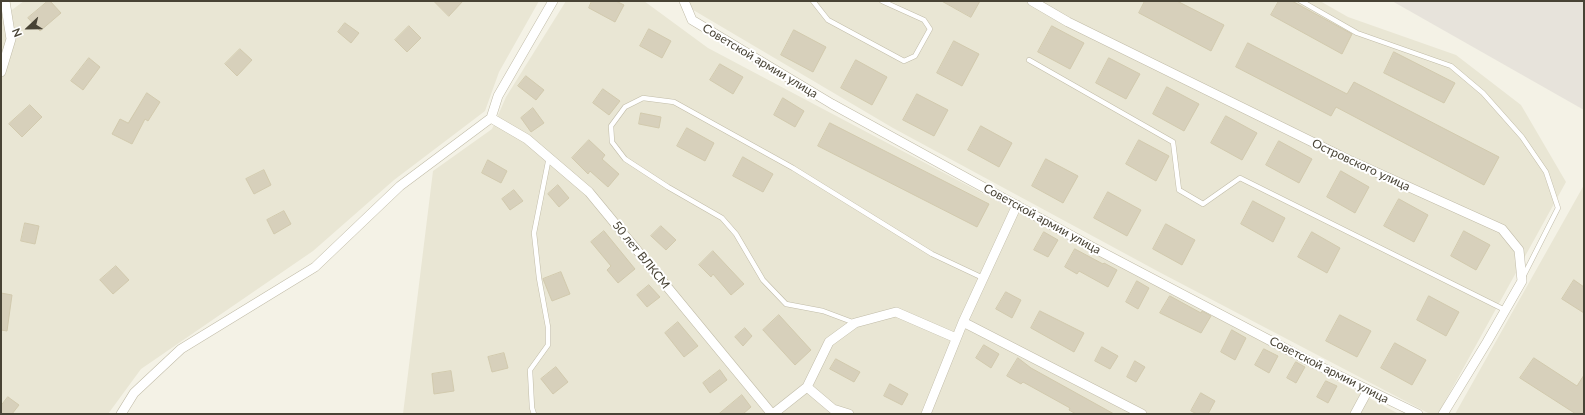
<!DOCTYPE html>
<html>
<head>
<meta charset="utf-8">
<style>
  body { margin:0 }
  #map { position:relative; width:1585px; height:415px; overflow:hidden; background:#f4f2e6; font-family:Lato,sans-serif }
  canvas { display:block }
  .frame { position:absolute; inset:0; border:2px solid #484335; pointer-events:none }
  .north { position:absolute; left:8px; top:8px; width:40px; height:40px; -webkit-text-stroke:3px #fff; paint-order:stroke; rotate:248deg; font-size:11px; font-weight:700; line-height:16px; text-align:center; color:#484335 }
  .north::after { content:''; display:block; margin:auto; width:14px; height:18px; background:#484335; clip-path:polygon(50% 0,100% 100%,50% 72%,0 100%) }
</style>
</head>
<body>
<div id="map">
<canvas width="1585" height="415"></canvas>
<div class="frame"></div>
<div class="north">N</div>
</div>
<script>
const c = document.querySelector('canvas').getContext('2d');
c.lineJoin = 'round';
function paint(path, color) {
  c.fillStyle = color;
  c.fill(path, 'evenodd');
}
function stroke(path, color, width, dash) {
  c.strokeStyle = color;
  c.lineWidth = width;
  c.lineCap = dash ? 'butt' : 'round';
  c.setLineDash(dash || []);
  c.stroke(path);
}
function write(font, color, halo, rows, align = 'center') {
  c.font = font + ' Lato,sans-serif';
  c.lineWidth = 4;
  c.setLineDash([]);
  c.textBaseline = 'middle';
  c.strokeStyle = halo;
  c.fillStyle = color;
  for (const [text, x, y, turn = 0] of rows) {
    c.save();
    c.translate(x, y);
    c.rotate((+turn || 0) * Math.PI / 180);
    c.textAlign = isNaN(turn) ? turn : align;
    if (halo) c.strokeText(text, 0, 0);
    c.fillText(text, 0, 0);
    c.restore();
  }
}
paint(new Path2D(`
  M24,1H539L499,72L485,111L394,180L313,251L141,369L108,414H1V18Z
  M566,1H644L708,48L1399,414H403L433,171L492,129L506,97Z
  M678,1H1320L1348,17L1456,55L1521,105L1566,182L1438,414H1430L1161,273L893,128Z
  M1584,185V414H1455Z`), '#e9e6d4');
paint(new Path2D(`
  M1392,1H1584V110Z`), '#e7e3db');
const building = new Path2D(`
  M48,1H50L61,13L40,31L28,18Z
  M434,1H463L449,16Z
  M592,1H616L624,5L615,22L589,8Z
  M942,1H980L971,17Z
  M1145,1H1177L1224,25L1211,51L1139,13Z
  M1279,1H1292L1352,34L1342,54L1271,15Z
  M345,23L359,33L351,43L338,32Z
  M409,26L421,38L407,52L395,40Z
  M1052,26L1084,43L1070,69L1038,52Z
  M649,29L671,41L662,58L640,46Z
  M794,30L826,47L813,72L781,55Z
  M954,41L979,54L962,86L937,73Z
  M1248,43L1347,94L1354,82L1499,157L1484,185L1336,107L1331,116L1236,67Z
  M240,49L252,60L237,76L225,64Z
  M1394,52L1455,83L1444,103L1384,73Z
  M89,58L100,67L83,90L71,81Z
  M1109,58L1140,74L1126,99L1096,83Z
  M856,60L887,77L872,105L841,88Z
  M720,64L743,77L733,94L710,80Z
  M526,76L544,90L536,100L518,86Z
  M1167,87L1199,104L1184,131L1153,114Z
  M603,89L620,101L609,115L593,103Z
  M147,93L160,102L148,121L145,119L132,144L112,134L120,119L128,123Z
  M917,94L948,110L934,136L903,120Z
  M783,98L804,111L795,127L774,115Z
  M30,105L42,117L22,137L9,124Z
  M533,108L544,123L531,132L521,118Z
  M641,113L661,117L659,128L639,124Z
  M1226,116L1257,133L1242,160L1211,143Z
  M830,123L989,204L977,227L818,146Z
  M981,126L1012,143L999,167L968,150Z
  M687,128L714,143L705,161L677,146Z
  M589,140L605,155L602,159L619,174L608,187L590,171L588,174L572,158Z
  M1139,140L1169,156L1156,181L1126,164Z
  M1279,141L1312,159L1299,183L1266,165Z
  M743,157L773,174L763,192L733,176Z
  M1046,159L1078,176L1063,203L1032,186Z
  M488,160L507,171L501,183L482,173Z
  M264,170L271,185L254,194L246,179Z
  M1341,171L1369,187L1355,213L1327,197Z
  M558,185L569,198L559,207L548,194Z
  M514,190L523,201L510,210L502,199Z
  M1108,192L1141,210L1127,236L1094,218Z
  M1399,199L1428,215L1414,242L1384,226Z
  M1253,201L1285,218L1273,242L1241,224Z
  M284,211L291,224L274,234L267,220Z
  M25,223L39,226L35,244L21,241Z
  M1166,224L1195,240L1182,265L1153,249Z
  M661,226L676,240L666,250L651,236Z
  M604,231L635,269L618,283L607,270L611,266L591,242Z
  M1464,231L1490,245L1476,270L1451,256Z
  M1044,232L1058,240L1048,257L1034,250Z
  M1312,232L1340,248L1327,273L1298,257Z
  M1075,249L1103,264L1104,263L1117,270L1108,287L1079,271L1077,274L1065,267Z
  M713,251L744,284L731,295L713,274L711,277L699,265Z
  M116,266L129,280L113,294L100,280Z
  M561,272L570,294L552,301L543,279Z
  M1574,280L1584,287V313L1562,299Z
  M1137,281L1149,288L1138,309L1126,302Z
  M649,285L660,297L647,307L637,295Z
  M1006,292L1021,300L1012,318L996,309Z
  M1,293L12,295L7,331L1,330Z
  M1170,296L1201,313L1202,311L1211,316L1201,333L1160,313Z
  M1429,296L1459,312L1446,336L1417,320Z
  M1040,311L1084,333L1074,352L1031,328Z
  M779,315L811,350L795,365L763,330Z
  M1340,315L1371,331L1357,357L1326,341Z
  M678,322L698,346L684,357L665,333Z
  M745,328L752,336L743,346L735,337Z
  M1232,330L1246,338L1235,360L1221,352Z
  M1395,343L1426,360L1412,385L1381,368Z
  M984,345L999,354L991,368L976,358Z
  M1102,347L1118,356L1110,369L1095,361Z
  M1264,349L1278,356L1269,373L1255,365Z
  M504,353L508,368L492,372L488,357Z
  M1018,358L1031,368L1114,414H1076L1069,410L1070,408L1023,382L1021,384L1007,376Z
  M1534,358L1577,386L1584,375V414H1576L1520,378Z
  M836,359L860,372L854,382L830,369Z
  M1135,361L1145,367L1136,382L1127,377Z
  M1296,362L1305,367L1296,383L1287,378Z
  M556,367L568,382L553,394L541,379Z
  M720,370L727,380L710,393L703,383Z
  M451,371L454,391L434,394L432,374Z
  M1326,381L1337,386L1328,403L1317,397Z
  M890,384L908,394L902,405L884,396Z
  M1201,393L1215,401L1208,414H1197L1191,411Z
  M742,395L751,407L743,414H719Z
  M8,397L19,405L12,414H1V406Z`);
paint(building, '#d7d0bb');
stroke(building, '#d2caae', 1);
const lane = new Path2D(`
  M813,1L828,20L904,61L915,56L930,29L924,20L882,1
  M1301,1L1357,33L1451,66L1483,93L1522,137L1546,172L1558,208L1523,277
  M1029,60L1173,142L1179,190L1203,204L1240,178L1505,310
  M855,323L823,311L786,304L763,280L736,234L722,218L668,187L625,159L612,142L611,126L625,107L643,98L674,102L793,168L932,254L983,278
  M534,414L532,408L530,370L548,345V327L539,278L534,233L549,157`);
const street = new Path2D(`
  M684,1L692,20L832,104L1092,247L1311,362L1418,414
  M1032,1L1068,22L1349,160L1502,229L1519,250L1522,281L1487,342L1443,414
  M1,72L11,39L5,1
  M491,118L527,139L589,192L772,414
  M963,322L1142,414
  M807,387L833,409L849,414
  M121,414L134,393L181,349L315,267L400,186L491,118L498,96L553,1
  M773,414L807,387L829,342L855,323L896,312L956,338
  M926,414L963,322L1017,205
  M1355,414L1368,390`);
stroke(lane, '#c1bca8', 5.5);
stroke(street, '#c1bca8', 10);
stroke(lane, '#fff', 4.5);
stroke(street, '#fff', 9);
write('12px', '#484335', '#fff', [
  ["Советской армии улица",760,61,31],
  ["Островского улица",1361,165,25],
  ["Советской армии улица",1042,219,29],
  ["50 лет ВЛКСМ",641,255,51],
  ["Советской армии улица",1329,370,27]
]);
</script>
</body>
</html>
